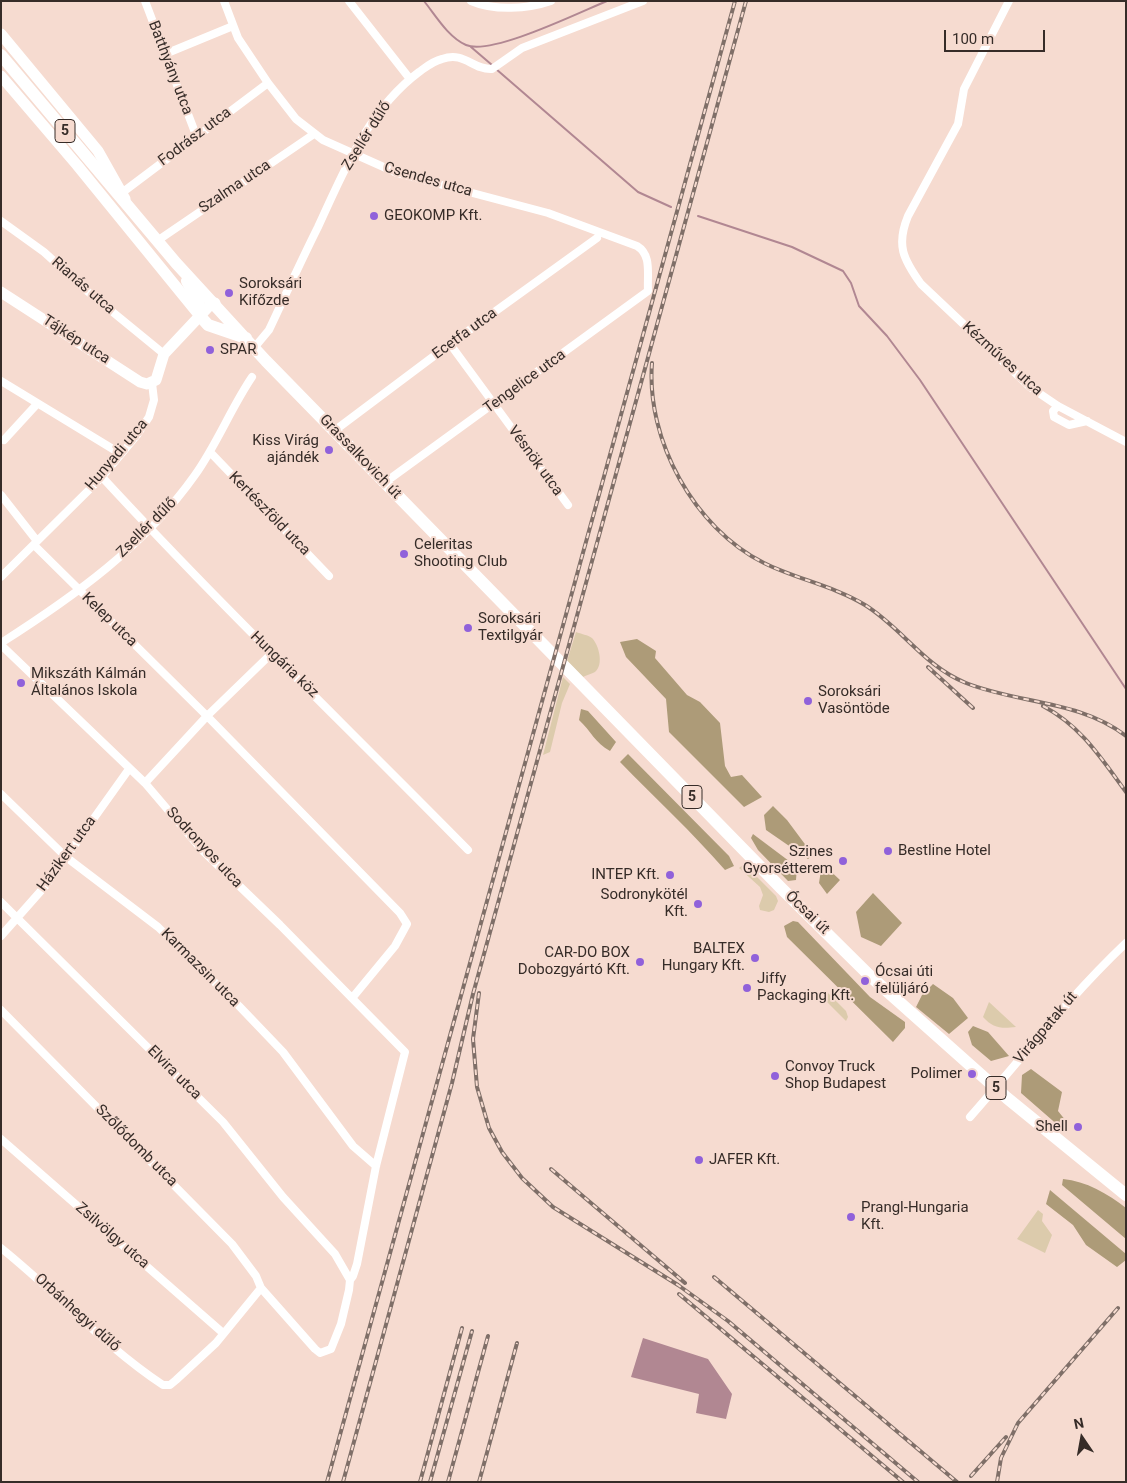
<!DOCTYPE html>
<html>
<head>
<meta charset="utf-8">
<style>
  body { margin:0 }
  #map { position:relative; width:1127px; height:1483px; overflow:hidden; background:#f6dbd0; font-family:Roboto,sans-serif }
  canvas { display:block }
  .frame { position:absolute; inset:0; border:2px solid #362c28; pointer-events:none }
  .north { position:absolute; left:1057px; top:1413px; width:50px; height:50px; -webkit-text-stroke:4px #f6dbd0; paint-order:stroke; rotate:348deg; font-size:14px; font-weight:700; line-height:20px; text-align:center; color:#362c28 }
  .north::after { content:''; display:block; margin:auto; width:18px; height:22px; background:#362c28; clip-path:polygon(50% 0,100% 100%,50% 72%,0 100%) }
  .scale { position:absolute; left:944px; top:30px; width:101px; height:22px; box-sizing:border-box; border:2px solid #362c28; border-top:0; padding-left:6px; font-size:15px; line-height:18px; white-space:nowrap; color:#362c28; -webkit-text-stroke:4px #f6dbd0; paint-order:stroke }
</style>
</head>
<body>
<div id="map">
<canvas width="1127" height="1483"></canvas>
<div class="frame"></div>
<div class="north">N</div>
<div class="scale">100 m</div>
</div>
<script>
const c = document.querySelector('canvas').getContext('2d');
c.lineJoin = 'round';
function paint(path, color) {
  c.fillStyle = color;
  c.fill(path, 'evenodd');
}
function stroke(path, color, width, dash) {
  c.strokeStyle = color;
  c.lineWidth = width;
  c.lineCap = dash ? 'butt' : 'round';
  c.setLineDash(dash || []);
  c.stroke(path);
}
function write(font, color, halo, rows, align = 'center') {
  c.font = font + ' Roboto,sans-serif';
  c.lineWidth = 4;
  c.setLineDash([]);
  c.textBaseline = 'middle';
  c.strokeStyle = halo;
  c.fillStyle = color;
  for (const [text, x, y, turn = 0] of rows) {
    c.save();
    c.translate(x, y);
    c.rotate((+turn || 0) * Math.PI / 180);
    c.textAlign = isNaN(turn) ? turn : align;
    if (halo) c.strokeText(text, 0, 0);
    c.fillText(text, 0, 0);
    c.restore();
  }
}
paint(new Path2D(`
  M576,632C581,634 588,635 592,638C599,645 604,665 595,672C592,674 586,675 583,677L567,661Z
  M563,677L570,684L562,703L550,752L543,755Z
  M744,864L776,896L778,901L774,910L769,912L760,910L759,906L763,895L760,887L739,868Z
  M825,990L846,1011L848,1017L846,1021L820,995Z
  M989,1002L1016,1027C1001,1029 993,1028 983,1017Z
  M1038,1210L1043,1214L1042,1221L1052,1235L1045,1253L1017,1239Z`), '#dccbac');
paint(new Path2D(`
  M637,639L656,651L655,658L687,695L700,702L720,723L725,766L731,777L742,775L762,797L744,807L669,732L666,699L626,657L620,642Z
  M581,709L588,711L616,742L610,751C595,743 591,731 579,720Z
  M628,754L729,856L734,866L725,870C692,832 655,798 620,762Z
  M773,806L787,820L813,855L808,859L766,830L764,815Z
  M753,834L797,867L796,880L788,881L758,850L751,838Z
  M825,866L840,880L827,894L819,883L821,870Z
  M873,893L902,923L881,946L861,937L856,912Z
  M793,921L798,922L870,997L905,1022V1028L893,1042L787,937L784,926Z
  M933,984L953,998L968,1018L949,1034L916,1007L922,995Z
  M973,1026L988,1032L1009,1056L991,1061L972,1045L968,1032Z
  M1031,1069L1062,1092L1058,1111L1066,1121L1060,1127L1021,1093L1022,1075Z
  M1063,1179C1086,1181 1108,1194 1126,1208V1239L1062,1185Z
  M1050,1190L1126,1254V1260L1117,1267L1086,1245L1073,1225L1046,1204Z`), '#ad9b78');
paint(new Path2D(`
  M643,1338L708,1359L732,1394L726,1419L696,1413L699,1394L631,1377Z`), '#b18792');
stroke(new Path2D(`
  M424,1C436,16 448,37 466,45C491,56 580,12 607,1
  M471,47L492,65
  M496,69L638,192L671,207
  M698,216L792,247L843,271L851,283L859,306L887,336L920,380L1126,689`), '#b18792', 2);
stroke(new Path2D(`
  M145,1L196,135
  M224,1L238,38L268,83L296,119L323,140L397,173L548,213L637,246C652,255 647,274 648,291L391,478
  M349,1L410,79
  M471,1C494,11 528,9 551,1
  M1009,1L964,89L958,124L908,216C896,245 903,259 921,284L1030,387L1058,406L1126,442
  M165,54L233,26
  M123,192L268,83
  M1,221L44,252L87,291L164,354
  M157,241L314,134
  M450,344L568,505
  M254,348L269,330C285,296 301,261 318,227C344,171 368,110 419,72C426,67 433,61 442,59C465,51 472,70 492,69L522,48L643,1
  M1,381L121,454
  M1058,406L1053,411L1054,417L1069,425L1087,421
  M334,431L450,344L597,238
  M4,440L37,404
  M210,452L329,576
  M102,477C220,605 346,726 468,850
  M1,495L37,541
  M34,545L207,716L400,913L407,924L395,946L353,997
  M1,577L102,477L137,435L149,417L154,400L152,383
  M1,643C73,597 145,546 195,475C217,444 231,408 252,377
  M1,645L145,783L202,850L280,925L405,1052L376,1166L357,1264L353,1276L350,1280
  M145,783L207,716L271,654
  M1,794L66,857L158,927L239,1006L283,1052L353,1146L376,1166
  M1,902L223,1122L283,1197L335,1254L350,1280L349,1290L341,1324L331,1349L320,1353L315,1349L261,1288L256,1276L232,1244L1,1010
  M1,936L47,884L129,769
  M970,1117C1022,1058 1069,997 1126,943
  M1,1139L223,1333
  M1,1248C56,1292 104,1346 163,1385H170L176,1380L216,1343L261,1288`), '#fff', 8);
stroke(new Path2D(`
  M1,34L98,151L125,199
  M1,76L77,165L200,316
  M1,292L140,382L147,384L156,380L164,354L211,304L215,303`), '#fff', 11);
stroke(new Path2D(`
  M1,55L176,263L266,361L781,888L870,976L1007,1098L1126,1195
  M187,281L198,301L200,316L208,325L246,338`), '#fff', 12);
const rail = new Path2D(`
  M652,363C646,440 694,528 764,563C796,579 834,586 865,605C902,628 924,666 966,683C1019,704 1079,700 1126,736
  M928,667L973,708
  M1043,706C1081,726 1101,758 1126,792
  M479,993L473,1039L477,1087L489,1128L502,1152L522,1178L553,1207L678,1285L728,1321L918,1482
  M551,1169L685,1283
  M714,1277L957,1482
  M679,1294L903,1482
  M971,1476L1006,1437
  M327,1482L735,1
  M343,1482L452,1083L473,994L746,1
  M420,1482L462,1328
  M430,1482L472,1331
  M448,1482L488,1336
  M479,1482L517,1343
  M997,1482L1001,1458L1018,1423L1118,1308`);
stroke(rail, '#7f6f68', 4);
stroke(rail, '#f6dbd0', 2, [5.5]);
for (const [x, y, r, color] of [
  [374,216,5,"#9061da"],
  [229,293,5,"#9061da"],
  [210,350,5,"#9061da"],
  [329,450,5,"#9061da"],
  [404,554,5,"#9061da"],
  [468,628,5,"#9061da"],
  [21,683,5,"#9061da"],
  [808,701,5,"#9061da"],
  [888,851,5,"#9061da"],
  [843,861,5,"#9061da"],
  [670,875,5,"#9061da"],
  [698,904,5,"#9061da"],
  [755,958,5,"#9061da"],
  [640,962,5,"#9061da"],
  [865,981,5,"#9061da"],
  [747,988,5,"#9061da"],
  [972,1074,5,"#9061da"],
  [775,1076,5,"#9061da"],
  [1078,1127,5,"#9061da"],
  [699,1160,5,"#9061da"],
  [851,1217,5,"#9061da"]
]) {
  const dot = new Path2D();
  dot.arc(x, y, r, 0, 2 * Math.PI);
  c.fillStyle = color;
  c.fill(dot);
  stroke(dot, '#f6dbd0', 2);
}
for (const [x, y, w] of [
  [65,131,20],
  [692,797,20],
  [996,1088,20]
]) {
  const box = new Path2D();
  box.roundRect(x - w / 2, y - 11.5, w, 23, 4);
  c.fillStyle = '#f6dbd0';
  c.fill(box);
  stroke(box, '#362c28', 1);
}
write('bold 14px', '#362c28', null, [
  ["5",65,131],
  ["5",692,797],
  ["5",996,1088]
]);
write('15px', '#362c28', '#f6dbd0', [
  ["Batthyány utca",170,68,69],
  ["Zsellér dűlő",367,136,-58],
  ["Fodrász utca",195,137,-37],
  ["Csendes utca",428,180,16],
  ["Szalma utca",235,187,-34],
  ["Rianás utca",83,286,41],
  ["Ecetfa utca",465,334,-36],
  ["Tájkép utca",76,340,33],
  ["Kézműves utca",1002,359,42],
  ["Tengelice utca",525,382,-36],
  ["Hunyadi utca",117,455,-50],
  ["Grassalkovich út",360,457,46],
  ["Vésnök utca",535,461,54],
  ["Kertészföld utca",269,514,46],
  ["Zsellér dűlő",147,528,-45],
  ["Kelep utca",109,620,44],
  ["Hungária köz",284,665,44],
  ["Sodronyos utca",204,848,47],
  ["Házikert utca",67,854,-54],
  ["Ócsai út",807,913,44],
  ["Karmazsin utca",200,968,45],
  ["Virágpatak út",1046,1028,-50],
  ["Elvira utca",174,1073,45],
  ["Szőlődomb utca",136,1146,45],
  ["Zsilvölgy utca",112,1236,41],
  ["Orbánhegyi dűlő",77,1313,42]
]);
write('15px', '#362c28', '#f6dbd0', [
  ["GEOKOMP Kft.",384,216],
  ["Soroksári",239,284],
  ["Kifőzde",239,301],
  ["SPAR",220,350],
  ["Kiss Virág",319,441,"right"],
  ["ajándék",319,458,"right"],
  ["Celeritas",414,545],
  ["Shooting Club",414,562],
  ["Soroksári",478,619],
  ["Textilgyár",478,636],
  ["Mikszáth Kálmán",31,674],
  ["Általános Iskola",31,691],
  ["Soroksári",818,692],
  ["Vasöntöde",818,709],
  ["Bestline Hotel",898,851],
  ["Szines",833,852,"right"],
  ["Gyorsétterem",833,869,"right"],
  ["INTEP Kft.",660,875,"right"],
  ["Sodronykötél",688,895,"right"],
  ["Kft.",688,912,"right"],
  ["BALTEX",745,949,"right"],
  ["Hungary Kft.",745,966,"right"],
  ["CAR-DO BOX",630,953,"right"],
  ["Dobozgyártó Kft.",630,970,"right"],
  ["Ócsai úti",875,972],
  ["felüljáró",875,989],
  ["Jiffy",757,979],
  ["Packaging Kft.",757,996],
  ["Convoy Truck",785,1067],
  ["Shop Budapest",785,1084],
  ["Polimer",962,1074,"right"],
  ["Shell",1068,1127,"right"],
  ["JAFER Kft.",709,1160],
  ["Prangl-Hungaria",861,1208],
  ["Kft.",861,1225]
], 'left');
</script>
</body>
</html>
